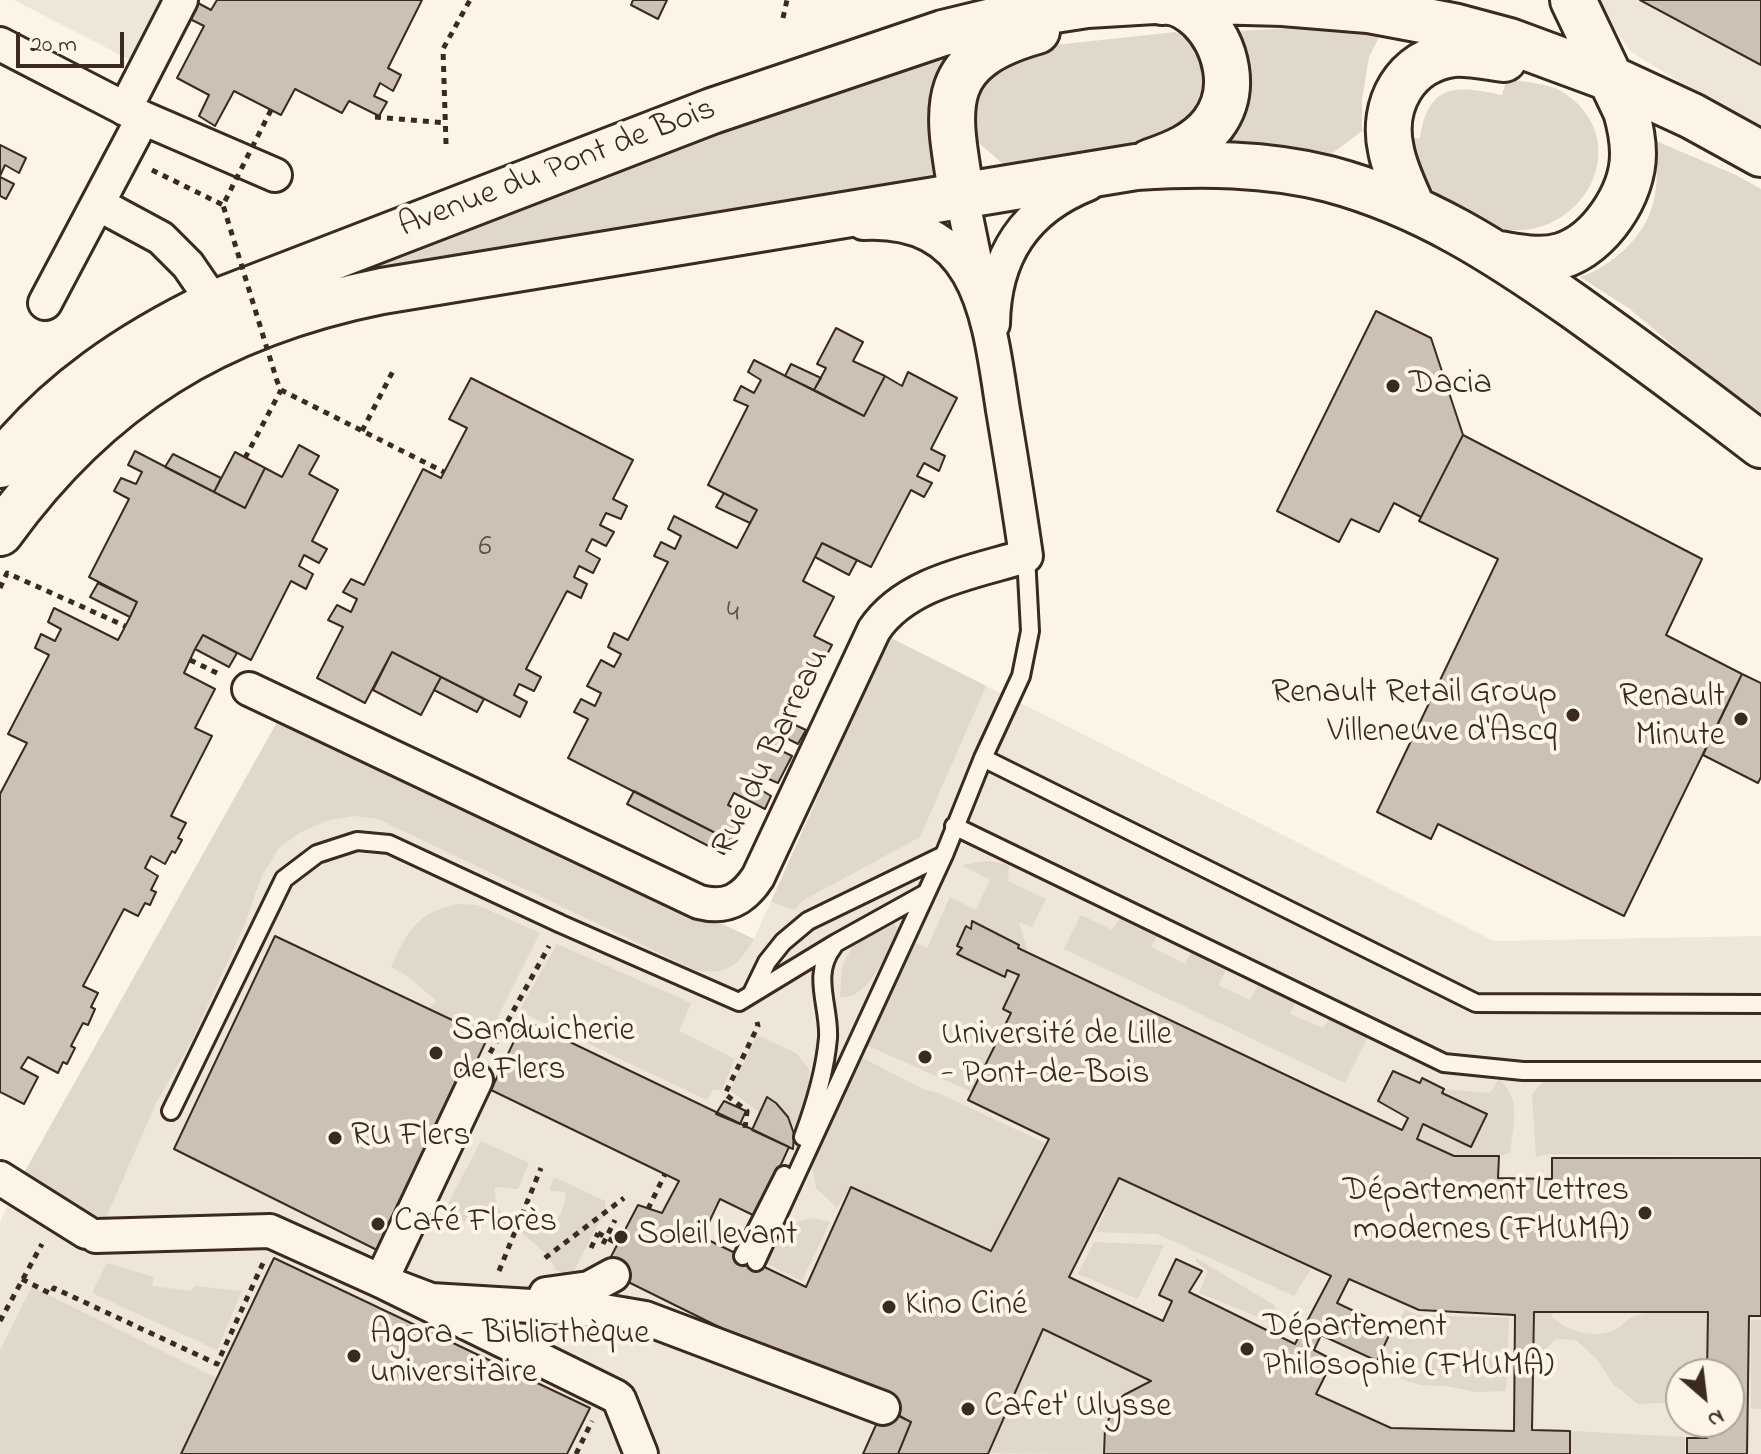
<!DOCTYPE html>
<html>
<head>
<meta charset="utf-8">
<style>
  body { margin:0 }
  #map { position:relative; width:1761px; height:1454px; overflow:hidden; background:#fcf5e5; font-family:"Indie Flower",sans-serif }
  canvas { display:block }
  .north { position:absolute; left:1665px; top:1358px; width:80px; height:80px; box-sizing:border-box; background:#fcf5e5; border:2px solid #afa495; border-radius:50%; rotate:152deg; font-size:22px; font-weight:700; line-height:32px; text-align:center; color:#3b2a1e }
  .north::after { content:''; display:block; margin:auto; width:28px; height:36px; background:#3b2a1e; clip-path:polygon(50% 0,100% 100%,50% 72%,0 100%) }
  .scale { position:absolute; left:16px; top:32px; width:108px; height:36px; box-sizing:border-box; border:4px solid #3b2a1e; border-top:0; padding-left:10px; font-size:24px; line-height:28px; white-space:nowrap; color:#3b2a1e; -webkit-text-stroke:6px #fcf5e5; paint-order:stroke }
</style>
</head>
<body>
<div id="map">
<canvas width="1761" height="1454"></canvas>
<div class="north">N</div>
<div class="scale">20 m</div>
</div>
<script>
const c = document.querySelector('canvas').getContext('2d');
c.lineJoin = 'round';
function paint(path, color) {
  c.fillStyle = color;
  c.fill(path, 'evenodd');
}
function stroke(path, color, width, dash) {
  c.strokeStyle = color;
  c.lineWidth = width;
  c.lineCap = dash ? 'butt' : 'round';
  c.setLineDash(dash || []);
  c.stroke(path);
}
function write(font, color, halo, rows, align = 'center') {
  c.font = font + ' "Indie Flower",sans-serif';
  c.lineWidth = 8;
  c.setLineDash([]);
  c.textBaseline = 'middle';
  c.strokeStyle = halo;
  c.fillStyle = color;
  for (const [text, x, y, turn = 0] of rows) {
    c.save();
    c.translate(x, y);
    c.rotate((+turn || 0) * Math.PI / 180);
    c.textAlign = isNaN(turn) ? turn : align;
    if (halo) c.strokeText(text, 0, 0);
    c.fillText(text, 0, 0);
    c.restore();
  }
}
paint(new Path2D(`
  M14,0H164L132,61Z
  M1596,0H1761V133L1630,51Z
  M889,637L1494,941L1761,936V1454H0V1222L16,1187L280,717L754,939ZM1681,1374H1729V1422H1681Z`), '#eee6d6');
paint(new Path2D(`
  M1343,25L1381,33L1369,57L1362,100V131L1322,161L1227,147L1250,76L1239,31Z
  M1175,32L1193,38L1207,54L1205,107L1153,145L1021,169L1003,164L972,137L969,92L1018,49Z
  M969,45L942,88L929,122L938,184L338,283L337,275L893,69Z
  M1507,79C1523,82 1547,83 1561,91C1644,142 1576,256 1486,225C1477,222 1468,214 1461,208C1449,200 1429,191 1421,180C1414,169 1410,152 1405,140L1420,138C1428,83 1456,85 1502,95Z
  M1656,141L1736,175L1761,189V413L1705,373L1630,309L1580,277C1610,267 1641,240 1651,210C1659,189 1657,163 1656,141Z
  M889,637L986,686L920,837L802,901L795,910L771,902Z
  M280,717L754,939C738,966 727,976 695,970L378,819L355,816L329,820L301,832L279,848L262,875L244,926L192,1040L156,1103L105,1220L32,1190L24,1173Z
  M989,861L1009,865L1008,881L1046,899L1032,927L1019,922L1028,953L1018,948L1020,944L973,922L966,927L957,945L962,948L957,954L1005,977L1007,970L1019,975L1003,1009L1011,1013L972,1092L866,1045L916,943L927,948L950,897L976,910L990,880L962,865Z
  M458,904L477,905L540,933L488,1037L428,1009L436,1001L409,977L391,967C408,931 417,912 458,904Z
  M1081,915L1112,930L1120,918L1157,935L1151,947L1185,964L1192,950L1227,968L1218,985L1250,1000L1259,984L1296,1001L1290,1014L1323,1028L1330,1017L1369,1035L1345,1083L1064,949Z
  M894,924L899,929C889,949 867,1002 840,997L842,967L853,945Z
  M557,944L691,1003L679,1031L735,1059L722,1090H713L707,1100L519,1011Z
  M757,1035L796,1053L809,1069L808,1095L793,1128L796,1139L793,1149C794,1126 788,1109 767,1097L759,1112L730,1090Z
  M859,1056L923,1089L938,1093L1045,1143L991,1256L851,1186L837,1208L816,1188L811,1159Z
  M1499,1079C1522,1099 1513,1126 1510,1153L1499,1156H1454L1417,1139L1423,1124L1471,1147L1486,1114L1442,1093L1444,1089L1490,1093Z
  M1543,1082H1761V1156L1550,1154L1536,1157L1532,1094Z
  M481,1141L529,1163L518,1189L495,1187C494,1202 499,1211 509,1221L507,1226L481,1220L456,1222L442,1215Z
  M554,1177L605,1201V1212L571,1276L556,1270L548,1256L521,1232L523,1229C552,1231 563,1221 566,1192L551,1191L550,1187Z
  M1119,1179L1311,1269L1294,1296L1157,1234L1096,1232Z
  M813,1218L830,1222L802,1281L763,1262L785,1225Z
  M1094,1242L1164,1245L1138,1299L1078,1274Z
  M1196,1258L1274,1305L1289,1333L1264,1319L1199,1293L1208,1271L1196,1262Z
  M107,1263L154,1277L152,1286L192,1291L194,1286L242,1291L217,1350L92,1293Z
  M32,1287L217,1378L181,1454H0V1350Z
  M1405,1309L1417,1315L1509,1318L1506,1391L1476,1392L1447,1386L1420,1385L1373,1370Z
  M1707,1312V1374H1681V1402L1638,1404L1613,1384L1597,1359L1576,1340L1556,1339L1535,1359V1313H1553L1552,1317C1567,1332 1597,1340 1617,1329C1624,1325 1628,1316 1637,1315C1659,1310 1685,1313 1707,1312Z
  M1751,1320H1761V1409L1751,1408Z
  M1043,1328L1149,1381C1117,1396 1100,1417 1103,1454L990,1453Z
  M1571,1431L1685,1437V1454H1571Z`), '#e0d8c8');
const building = new Path2D(`
  M217,0H422L388,68L401,75L393,91L380,83L374,96L387,102L379,116L349,101L342,113L295,89L281,115L234,91L215,126L199,116L209,95L177,78L204,26L190,19L198,3L211,10Z
  M633,0H667L658,19L631,5Z
  M1640,0H1761V65Z
  M0,145L26,158L19,173L5,165L0,176Z
  M0,177L14,184L6,199L0,196Z
  M1376,311L1431,338L1463,435L1421,517L1394,503L1379,532L1351,519L1339,542L1277,511Z
  M836,328L863,342L853,361L885,376L864,416L814,390L826,368L817,364Z
  M754,360L864,416L885,376L902,386L908,372L957,398L931,449L945,456L939,471L924,463L917,476L932,483L924,497L911,490L871,567L822,543L803,581L834,597L814,636L832,645L791,723L806,730L798,744L784,737L778,749L792,756L778,783L764,777L758,788L771,796L765,809L734,793L728,805L745,814L731,841L568,758L588,719L574,712L581,699L595,706L601,693L587,686L601,660L614,667L621,654L608,647L614,633L628,640L668,562L654,556L661,542L675,549L681,536L668,529L674,516L737,548L757,510L708,485L748,406L734,400L741,386L754,393L761,380L748,372Z
  M791,364L821,378L814,390L785,376Z
  M471,378L633,460L613,499L627,506L621,519L606,513L600,525L614,532L606,546L592,539L586,551L600,559L593,573L579,566L574,577L587,584L581,598L567,591L526,669L541,677L534,691L519,684L514,695L527,702L520,717L392,652L365,703L317,678L343,627L328,620L337,605L351,612L357,599L343,592L351,579L364,585L423,469L441,478L467,428L449,419Z
  M1463,435L1702,559L1666,635L1742,674L1624,916L1438,824L1431,839L1377,812L1498,559L1419,521Z
  M299,445L319,456L309,474L338,490L312,541L327,549L319,563L304,555L299,566L313,574L306,589L291,581L251,660L203,635L195,649L184,673L215,689L195,728L212,736L171,816L186,823L178,838L182,840L175,853L172,851L165,864L151,856L145,868L158,876L151,890L156,892L150,905L145,903L138,916L124,909L83,986L98,993L91,1007L95,1009L88,1025L83,1023L71,1046L75,1048L67,1064L63,1062L58,1073L28,1057L21,1068L38,1077L24,1104L0,1092V794L27,743L8,734L49,655L35,648L41,634L55,641L61,629L48,622L54,608L118,640L130,617L137,602L89,577L129,499L114,491L121,478L136,484L142,472L128,465L135,451L245,508L265,468L282,477Z
  M235,452L265,468L245,508L214,492Z
  M173,454L221,478L214,492L165,467Z
  M724,493L757,510L750,523L716,507Z
  M822,543L857,560L849,575L815,557Z
  M98,583L137,602L130,617L90,597Z
  M203,635L237,653L229,667L195,649Z
  M392,652L441,677L421,715L373,690Z
  M1742,674L1761,683V777L1758,783L1703,755Z
  M441,677L484,699L477,712L434,690Z
  M634,791L731,841L724,854L627,804Z
  M972,921L1019,945L1018,948L1402,1130L1408,1118L1378,1101L1393,1071L1420,1083L1422,1078L1444,1089L1442,1093L1487,1114L1471,1147L1423,1124L1417,1139L1454,1156H1499L1498,1178L1552,1179V1158H1761V1316H1749L1747,1454H1687V1438H1707V1422H1729V1374H1707L1708,1312H1534L1532,1430L1570,1431V1454H1104L1105,1427L1117,1402L1124,1395L1151,1381L1043,1329L988,1454H898L911,1422L604,1270L638,1205L662,1213L679,1181L491,1090L524,1020L789,1147L757,1217L720,1199L702,1237L806,1287L851,1187L991,1251L1049,1139L968,1100L1011,1013L1003,1009L1019,975L1007,970L1005,977L957,954L962,948L957,946L966,926L971,929ZM1119,1178L1331,1276L1295,1344L1189,1292L1202,1271L1176,1259L1159,1295L1172,1301L1163,1321L1069,1277ZM1349,1279L1419,1310L1515,1315L1514,1431L1391,1428L1316,1394L1333,1360L1314,1350L1321,1335L1377,1361L1392,1329L1337,1303Z
  M275,936L488,1037L385,1254L174,1149Z
  M767,1097L776,1103L788,1117L794,1134L793,1149L752,1130Z
  M724,1101L746,1111L740,1124L716,1114Z
  M274,1258L590,1408L567,1454H181Z
  M884,1407L911,1422L898,1454H863Z`);
paint(building, '#ccc2b3');
stroke(building, '#3b2a1e', 2);
const lane = new Path2D(`
  M983,758L1476,1003L1761,1004
  M954,826L1444,1063L1523,1071H1761
  M752,993L767,962L783,942L808,921L944,855
  M171,1111L284,879L317,854L357,841L389,844L561,924L739,1002L836,943L926,893
  M803,1137C815,1105 825,1072 828,1038C830,1007 811,975 833,947
  M743,1256L784,1175
  M756,1262L944,855L983,758L1021,676L1030,631L1026,556`);
const street = new Path2D(`
  M0,44L143,118L275,175
  M125,109L181,0
  M962,197L979,280
  M98,204L161,238L188,265L214,303
  M45,303L143,118
  M993,324C994,256 1025,209 1088,184
  M249,689L699,902C726,909 743,900 758,877L874,630C906,582 974,572 1026,556C1019,507 1011,458 1003,410C989,321 982,217 863,223
  M476,1080L381,1281L431,1300L598,1310L645,1318L883,1408
  M0,1178L86,1232
  M96,1236L270,1231L381,1281L615,1396L619,1399L641,1454
  M546,1294L589,1288L613,1275`);
const secondary = new Path2D(`
  M1150,162C1173,154 1197,145 1213,124C1238,91 1227,45 1200,18C1189,8 1176,0 1162,2
  M962,197C948,110 933,60 1037,31
  M1413,209C1405,190 1395,171 1391,150C1381,105 1405,60 1454,54C1470,53 1488,57 1504,59
  M1499,254C1519,257 1540,262 1561,256C1600,244 1633,194 1633,154C1633,139 1630,125 1626,111L1573,0
  M0,465C57,392 131,343 214,303L712,111L943,33L1009,17L1087,5L1171,0L1283,3L1368,10L1453,26L1509,41L1612,79L1692,116L1761,154
  M0,533C99,396 217,324 382,291L1136,167C1201,163 1266,163 1329,179C1423,204 1498,253 1575,307C1638,352 1700,398 1761,445`);
stroke(lane, '#3b2a1e', 22);
stroke(street, '#3b2a1e', 38);
stroke(secondary, '#3b2a1e', 50);
stroke(new Path2D(`
  M783,18L787,0
  M375,117L446,123
  M446,144L443,49L470,0
  M152,170L223,205
  M362,431L393,371
  M245,458L281,390
  M0,588L7,573L125,626
  M190,660L219,674
  M490,1053L549,946
  M745,1128L747,1111L725,1094L758,1026L757,1022
  M648,1209L665,1174
  M603,1244L615,1220
  M591,1248L598,1233
  M545,1258L624,1198
  M499,1271L541,1168
  M22,1279L51,1294L54,1288L217,1364L263,1263
  M0,1321L42,1244
  M576,1454L592,1421`), '#3b2a1e', 5, [6, 6]);
stroke(lane, '#fcf5e5', 16);
stroke(street, '#fcf5e5', 32);
stroke(secondary, '#fcf5e5', 44);
stroke(new Path2D(`
  M271,110L223,205L277,381L281,390L444,472
  M598,1233L618,1244`), '#3b2a1e', 5, [6, 6]);
for (const [x, y, r, color] of [
  [1393,386,8,"#3b2a1e"],
  [1573,715,8,"#3b2a1e"],
  [1741,719,8,"#3b2a1e"],
  [436,1053,8,"#3b2a1e"],
  [925,1057,8,"#3b2a1e"],
  [335,1138,8,"#3b2a1e"],
  [1645,1213,8,"#3b2a1e"],
  [378,1224,8,"#3b2a1e"],
  [621,1237,8,"#3b2a1e"],
  [889,1307,8,"#3b2a1e"],
  [1247,1349,8,"#3b2a1e"],
  [354,1356,8,"#3b2a1e"],
  [968,1409,8,"#3b2a1e"]
]) {
  const dot = new Path2D();
  dot.arc(x, y, r, 0, 2 * Math.PI);
  c.fillStyle = color;
  c.fill(dot);
  stroke(dot, '#fcf5e5', 3);
}
write('30px', '#5f5043', null, [
  ["6",485,549],
  ["4",733,615]
]);
write('34px', '#3b2a1e', '#fcf5e5', [
  ["Avenue du Pont de Bois",558,170,-21],
  ["Rue du Barreau",773,753,-64]
]);
write('34px', '#3b2a1e', '#fcf5e5', [
  ["Dacia",1409,386],
  ["Renault Retail Group",1557,695,"right"],
  ["Villeneuve d'Ascq",1557,734,"right"],
  ["Renault",1725,699,"right"],
  ["Minute",1725,738,"right"],
  ["Sandwicherie",452,1033],
  ["de Flers",452,1072],
  ["Université de Lille",941,1037],
  ["- Pont-de-Bois",941,1076],
  ["RU Flers",351,1138],
  ["Département Lettres",1629,1193,"right"],
  ["modernes (FHUMA)",1629,1232,"right"],
  ["Café Florès",394,1224],
  ["Soleil levant",637,1237],
  ["Kino Ciné",905,1307],
  ["Département",1263,1329],
  ["Philosophie (FHUMA)",1263,1368],
  ["Agora - Bibliothèque",370,1336],
  ["universitaire",370,1375],
  ["Cafet' Ulysse",984,1409]
], 'left');
</script>
</body>
</html>
